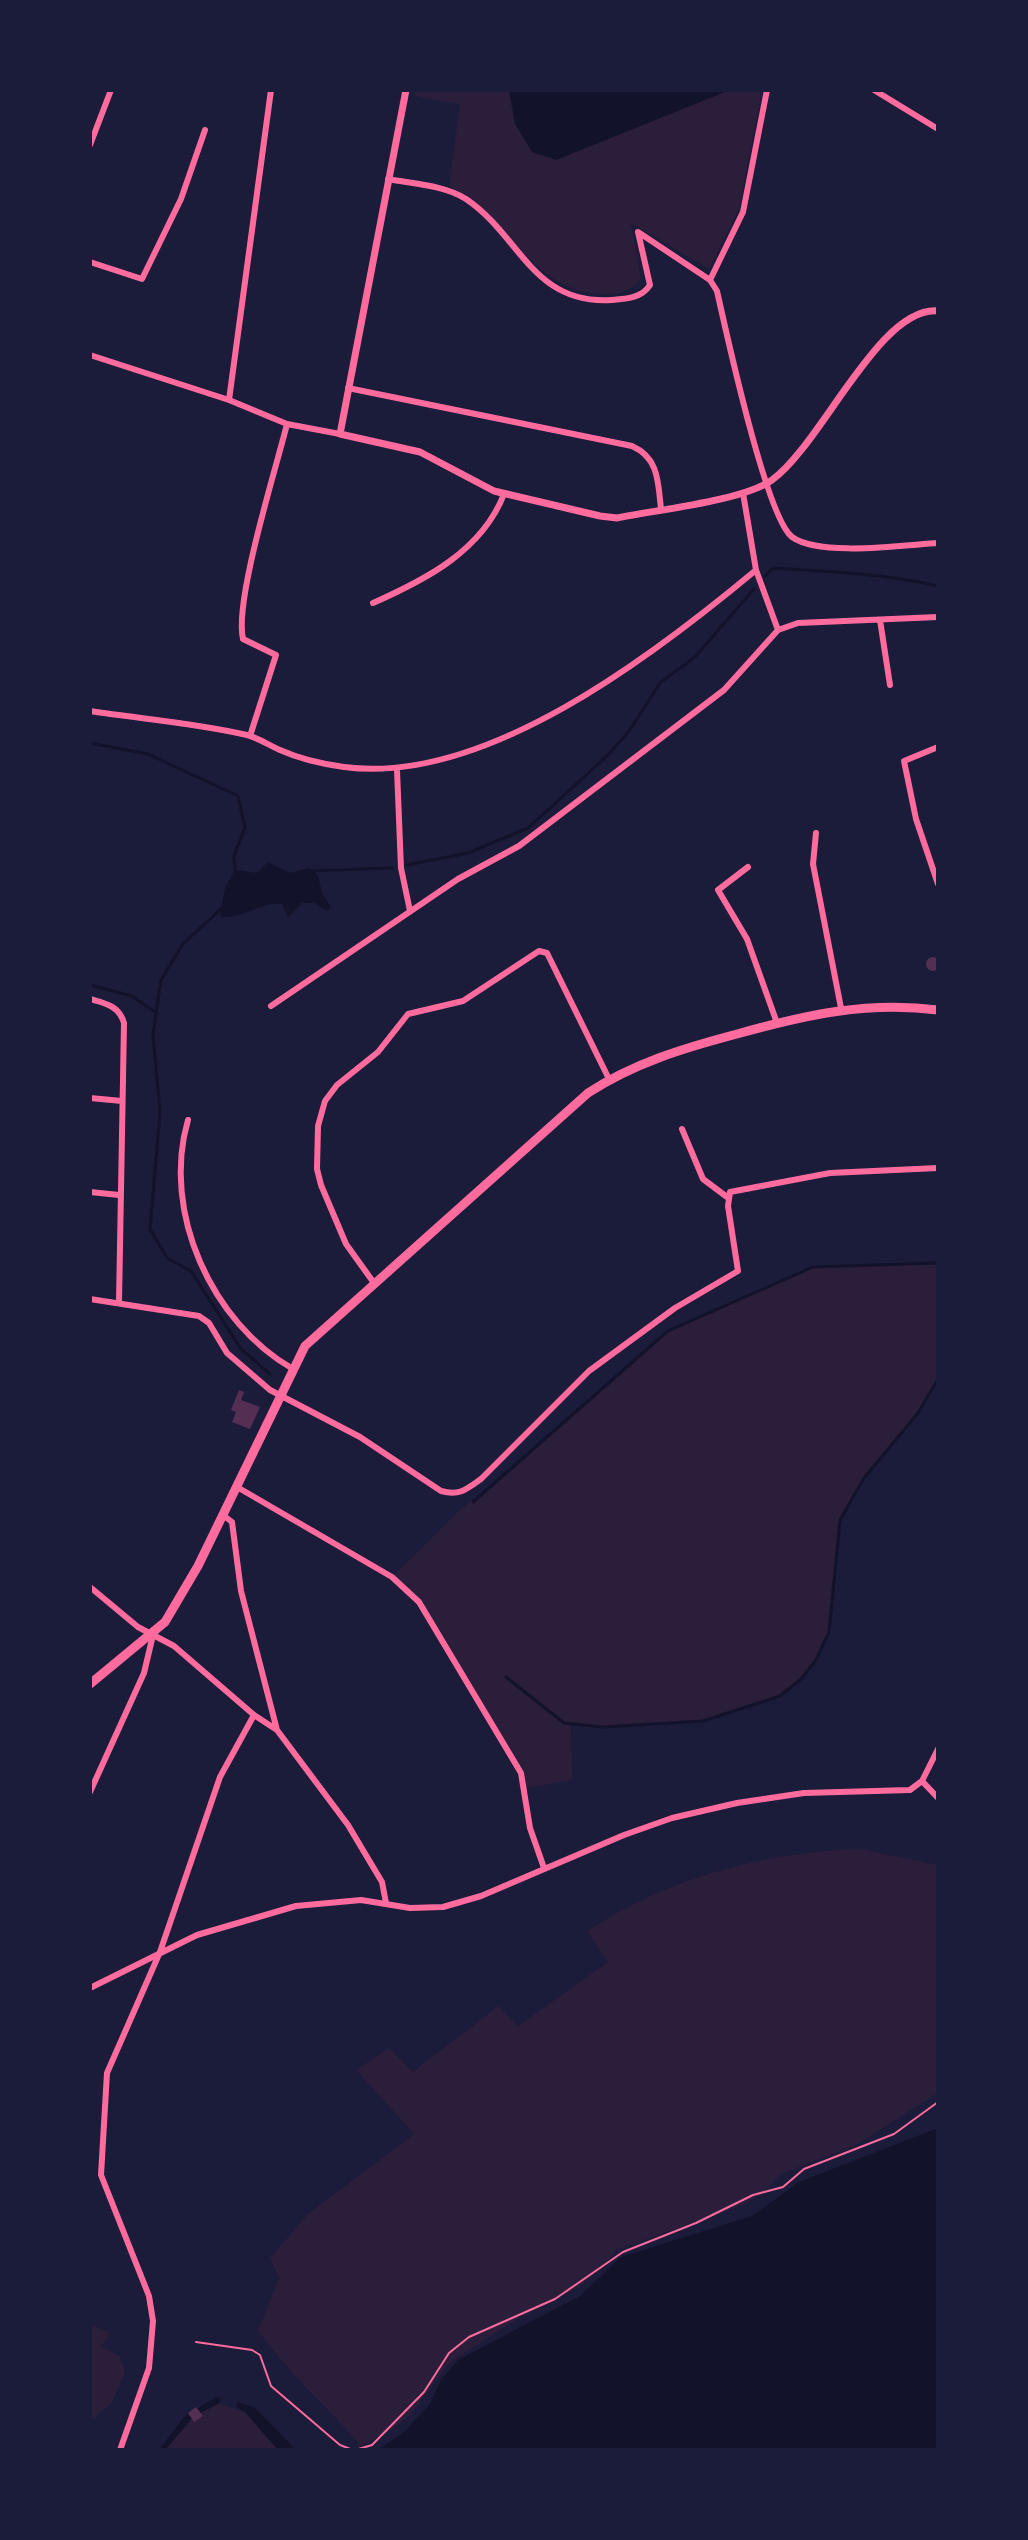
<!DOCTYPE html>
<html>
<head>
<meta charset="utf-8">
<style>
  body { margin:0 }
  #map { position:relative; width:1028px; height:2540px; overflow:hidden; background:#1b1b3a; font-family:Lato,sans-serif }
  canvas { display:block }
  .frame { position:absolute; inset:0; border:92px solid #1b1b3a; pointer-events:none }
</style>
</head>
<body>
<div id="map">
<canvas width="1028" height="2540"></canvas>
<div class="frame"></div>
</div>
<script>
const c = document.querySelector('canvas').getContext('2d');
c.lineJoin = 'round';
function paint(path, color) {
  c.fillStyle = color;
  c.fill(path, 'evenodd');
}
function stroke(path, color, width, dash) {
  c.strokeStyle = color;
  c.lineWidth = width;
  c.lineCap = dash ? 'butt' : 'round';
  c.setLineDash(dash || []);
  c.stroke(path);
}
paint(new Path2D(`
  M415,90H762L739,209L709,269L631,223L641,278C635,288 622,294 609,294C529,296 514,217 449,186L460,104L414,96Z
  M938,1263V1379L918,1413L864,1478L840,1520L829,1632L816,1660L801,1679L780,1696L703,1721L603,1727L571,1723L572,1780L521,1789V1773L425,1609L392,1577L463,1507L513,1469L668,1331L813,1267Z
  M860,1849L938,1865V2093L856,2145L781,2174L760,2195L743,2205L616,2250L604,2266L579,2287L519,2318L449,2363L411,2414L394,2428L361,2446C327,2406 288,2373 258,2331L279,2278L270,2258L308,2214L414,2134L356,2070L389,2048L413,2072L498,2006L518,2026L608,1962L587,1931C668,1878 764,1852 860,1849Z
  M90,2324L109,2332L108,2339L100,2346L120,2356L125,2373L111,2404L90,2421Z
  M217,2403L245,2412L278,2450H165L194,2416Z`), '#2a1e3b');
paint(new Path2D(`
  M509,90H730L556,160L532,152L515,124Z
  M268,862L290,873L309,868L318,875L322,893L331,907L327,911L314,903H302L288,917L282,904C265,900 243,919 220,917L225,888L235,870L257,873Z
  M938,2128V2450H378L403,2433L430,2404L441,2380L458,2360L580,2296L621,2257L752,2216L799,2182Z
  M216,2397L221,2398L220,2403L194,2416L165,2450H159L184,2417Z
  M238,2402L255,2408L296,2450H278L245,2412L236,2407Z`), '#12122b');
stroke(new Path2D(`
  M765,576L773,568C827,571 885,574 938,586
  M90,743L148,754L238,796L245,828L234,856L235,870
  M407,865L468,853L528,828L607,756L630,730L660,683L695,657L754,589
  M308,871L392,868
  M224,906L183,944L161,980L153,1035L160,1112L150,1229L167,1258L191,1271L241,1349L270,1374
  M90,985L132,996L155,1012
  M473,1502L668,1331L813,1267L938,1263
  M506,1677L564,1723L603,1727L703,1721L780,1696L801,1679L816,1660L829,1632L840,1520L864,1478L918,1413L938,1379`), '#12122b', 3);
paint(new Path2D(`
  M926 964a7 7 0 1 1 14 0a7 7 0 1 1-14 0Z
  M239,1390L244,1392L241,1400L260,1407L250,1429L232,1422L236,1412L231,1410Z
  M196,2407L203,2416L194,2422L188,2413Z`), '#542f53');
stroke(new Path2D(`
  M196,2342L252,2350L260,2355L271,2386L340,2445L353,2450
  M355,2450L372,2445L424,2392L449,2353L469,2337L555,2299L623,2252L696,2223L753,2195L783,2187L804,2169L894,2134L938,2102`), '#ff6b9d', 2);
stroke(new Path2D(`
  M767,90L743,212L710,280L717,291C726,331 766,517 792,537C820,557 904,545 938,543
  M874,90L938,129
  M90,145L111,90
  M388,179C413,184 444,185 466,199C521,236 532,305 612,300C626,299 642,298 650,285L638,232L710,280
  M90,262L142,279L181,199L205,130
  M90,355L229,400L287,424L340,434
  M348,388L632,446C659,458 658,482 661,509
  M229,400L271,90
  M743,493L756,570L778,630
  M373,603C425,580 482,551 504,494
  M880,620L890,685
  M90,711C142,719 196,723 247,735C258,738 269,745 280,750C300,759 322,764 344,767C484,786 654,655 756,570
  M250,736L276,655L243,639C234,601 276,469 287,424
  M938,747L904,761L916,819L938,884
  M397,770L401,868L410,911
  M816,833L813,864L841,1008
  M748,867L718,890L747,939L777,1023
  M90,999C107,1004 119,1006 124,1023L119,1302
  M271,1006L458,879L519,846L724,690L778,630L798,623L938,617
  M90,1098L122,1101
  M188,1120C161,1212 212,1323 293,1369
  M682,1129L703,1179L727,1197
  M90,1192L119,1195
  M374,1283L346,1244L321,1185L317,1169L318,1126L325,1101L337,1085L378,1052L408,1014L463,1001L539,951L547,953L609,1079
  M90,1299L199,1316L209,1323L227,1353L270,1390L360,1437L441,1491C459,1496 466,1490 481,1479L589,1371L675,1308L738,1271L728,1206L730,1192L830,1173L938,1168
  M237,1487L392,1577L419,1602L521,1773L530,1828L544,1868
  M223,1515L232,1522L241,1591L277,1730
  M90,1587L138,1627L174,1646L254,1715L277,1730L348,1825L382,1882L386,1903
  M922,1781L938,1798
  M90,1792L144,1673L153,1635
  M90,1988L197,1935L296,1906L361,1900L410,1908L443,1907L481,1896L624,1835L672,1818L737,1803L804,1793L910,1790L922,1781L938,1749
  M120,2450L149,2368L153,2321L149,2296L101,2175L107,2073L160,1952L220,1777L254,1715`), '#ff6b9d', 6);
stroke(new Path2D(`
  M406,90L340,434L420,452L494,491L600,516L617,518C655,510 743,501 772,480C822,444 879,306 938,311`), '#ff6b9d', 7);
stroke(new Path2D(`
  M90,1684L165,1622L198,1566L305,1346L588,1093C634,1063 684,1048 737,1034C805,1015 867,1001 938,1010`), '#ff6b9d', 9);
</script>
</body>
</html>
